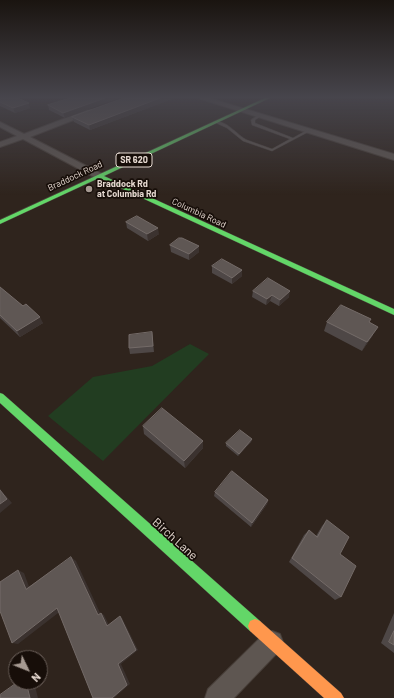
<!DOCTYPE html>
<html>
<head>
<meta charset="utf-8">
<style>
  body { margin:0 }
  #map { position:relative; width:394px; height:698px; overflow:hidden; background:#2f241d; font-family:Barlow,sans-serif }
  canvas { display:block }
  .north { position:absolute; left:8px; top:650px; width:40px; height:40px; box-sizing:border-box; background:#170e09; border:1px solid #6a5f59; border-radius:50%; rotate:133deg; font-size:11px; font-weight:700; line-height:16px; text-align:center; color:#e6d9d1 }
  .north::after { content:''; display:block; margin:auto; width:14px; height:18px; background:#a69a92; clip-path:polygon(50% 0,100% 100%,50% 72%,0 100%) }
</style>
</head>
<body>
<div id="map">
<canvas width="394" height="698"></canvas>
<div class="north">N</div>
</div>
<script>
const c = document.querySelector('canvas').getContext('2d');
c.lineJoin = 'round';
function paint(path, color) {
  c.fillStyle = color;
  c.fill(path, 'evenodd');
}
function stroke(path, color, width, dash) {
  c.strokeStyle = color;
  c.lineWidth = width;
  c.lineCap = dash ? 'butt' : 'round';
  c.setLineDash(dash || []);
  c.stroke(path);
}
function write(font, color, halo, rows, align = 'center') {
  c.font = font + ' Barlow,sans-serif';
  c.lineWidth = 3.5;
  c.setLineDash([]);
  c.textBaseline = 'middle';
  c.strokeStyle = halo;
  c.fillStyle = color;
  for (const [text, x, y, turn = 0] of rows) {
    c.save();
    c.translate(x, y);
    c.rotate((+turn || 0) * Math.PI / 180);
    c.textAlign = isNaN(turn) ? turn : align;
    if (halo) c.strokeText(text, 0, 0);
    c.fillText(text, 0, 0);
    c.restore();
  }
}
paint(new Path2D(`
  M190,344L209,354L103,461L48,416L93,377L152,366Z`), '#223d21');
const lane = new Path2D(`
  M258,115L261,116L255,120V123L293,138L307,130L310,131L272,151L243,141L227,128L214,122C225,118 238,136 247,140C255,143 264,146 272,149L290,139L252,125L251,120Z`);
const street = new Path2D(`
  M200,98H209L394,154V160L201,99Z
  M87,110H90L94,112L30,137L102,174L104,176L102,178H96L23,139L0,147V142L17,136L0,127V122L24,134Z
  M272,631L280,634L283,642L280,650L234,698H205L208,689L264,634Z`);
const fast = new Path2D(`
  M265,98H270L104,176L394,309V315L99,178L0,224V220Z
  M0,393L3,394L260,621L262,626L260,631L255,633L250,631L0,403Z`);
const slow = new Path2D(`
  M255,619L260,621L341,693L344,698H324L250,631L248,626L250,621Z`);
stroke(lane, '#483f39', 1);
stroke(street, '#483f39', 2);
stroke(fast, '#483f39', 1);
stroke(slow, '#483f39', 1);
paint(lane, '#5e5651');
paint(street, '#5e5651');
paint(fast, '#63d668');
paint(slow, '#ff974d');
paint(new Path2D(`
  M0,98L30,108L15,113L0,106Z
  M70,98L65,118L49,110L48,105Z
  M124,98H172V99L90,130L74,122L72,117Z
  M370,98H386L378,99Z
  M126,222L159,234L148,241L127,228Z
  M170,245L199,246V252L189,260L171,252Z
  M212,266L242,270V276L232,284L212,273Z
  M0,287L43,323L20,337L0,318Z
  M253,291L289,297L279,306L270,301L266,305L252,297Z
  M327,322H369L373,335L362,351L324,331Z
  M152,332L154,352L130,354L129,348Z
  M143,426L203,448L185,468L144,434Z
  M252,439L251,442L238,456L226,446V443Z
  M215,492L268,500L267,504L251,527L214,496Z
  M327,520L340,554L341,597L335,600L289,562L304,535L309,530L316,536L322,526Z
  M394,613V653L381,643Z`), '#4e4746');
paint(new Path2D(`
  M105,98H120L65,118L63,113Z
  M160,98H172V99L90,130L89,125Z
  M378,98H386L378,99Z
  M29,103L30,108L15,113L13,108Z
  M158,228L159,234L148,241L147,234Z
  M199,246V252L189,260V254Z
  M242,270V276L232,284V278Z
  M290,291L289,297L279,306L280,300Z
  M272,295L270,301L266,305L267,299Z
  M40,317L43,323L20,337L17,331Z
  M378,327L373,335L362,351L367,342Z
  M252,439L251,442L238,456L239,454Z
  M203,441V448L185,468L184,461Z
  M0,489L12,503L0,513Z
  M268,500L267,504L251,527L252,523Z
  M71,557L76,561L102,617L98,615Z
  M18,570L24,573L31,592L26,589Z
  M57,608L62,610L18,644L12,643Z
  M101,613L104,615L110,627L107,626Z
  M120,616L122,618L138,650L121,664L130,684L114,698H112L118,664Z
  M26,682H34L38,698H30Z`), '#3b322f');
const building = new Path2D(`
  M0,98H18L29,103L13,108L0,102Z
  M70,98H105L63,113L48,105Z
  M124,98H160L89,125L72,117Z
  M137,216L158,228L147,234L126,222Z
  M179,238H182L199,246L189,254L170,245Z
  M222,259L242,270L232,278L212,266Z
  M268,278L290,291L280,300L272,295L267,299L253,291Z
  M0,287L23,306L26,304L40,317L17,331L0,315Z
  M341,305L371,319L369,322L378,327L367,342L327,322Z
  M152,332L153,346L129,348V335Z
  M162,408L203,441L184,461L143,426Z
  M240,430L252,439L239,454L226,443Z
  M232,471L268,500L252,523L215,492Z
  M0,490L7,499L0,504Z
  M327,520L349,537L340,554L356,566L341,597L292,558L309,530L317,537Z
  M71,557L98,615L101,613L107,626L120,616L136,650L118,664L127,685L112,698H93L57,608L12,643L0,611V582L18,570L26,589Z
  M394,631V645L389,642Z
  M18,682H26L30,698H0V695Z`);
paint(building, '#5f5754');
stroke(building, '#746b68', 1);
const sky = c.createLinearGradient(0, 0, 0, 195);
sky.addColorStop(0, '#1a1410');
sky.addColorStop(0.5, '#47454c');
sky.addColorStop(1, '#47454c00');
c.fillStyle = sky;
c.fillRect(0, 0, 394, 195);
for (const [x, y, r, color] of [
  [89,189,4,"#a69a92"]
]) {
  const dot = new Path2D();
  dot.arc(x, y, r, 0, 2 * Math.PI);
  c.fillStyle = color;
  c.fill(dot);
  stroke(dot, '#170e09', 1.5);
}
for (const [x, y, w] of [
  [134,160,36]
]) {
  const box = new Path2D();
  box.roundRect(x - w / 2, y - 7, w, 14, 3);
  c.fillStyle = '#170e09';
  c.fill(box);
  stroke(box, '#e6d9d1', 1);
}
write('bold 9px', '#e6d9d1', null, [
  ["SR 620",134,160]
]);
write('9px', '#e6d9d1', '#170e09', [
  ["Braddock Road",75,176,-25],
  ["Columbia Road",199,213,25]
]);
write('bold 9px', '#e6d9d1', '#170e09', [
  ["Braddock Rd",97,184],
  ["at Columbia Rd",97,194]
], 'left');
write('12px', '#e6d9d1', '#170e09', [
  ["Birch Lane",175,539,42]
]);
</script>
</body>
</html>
